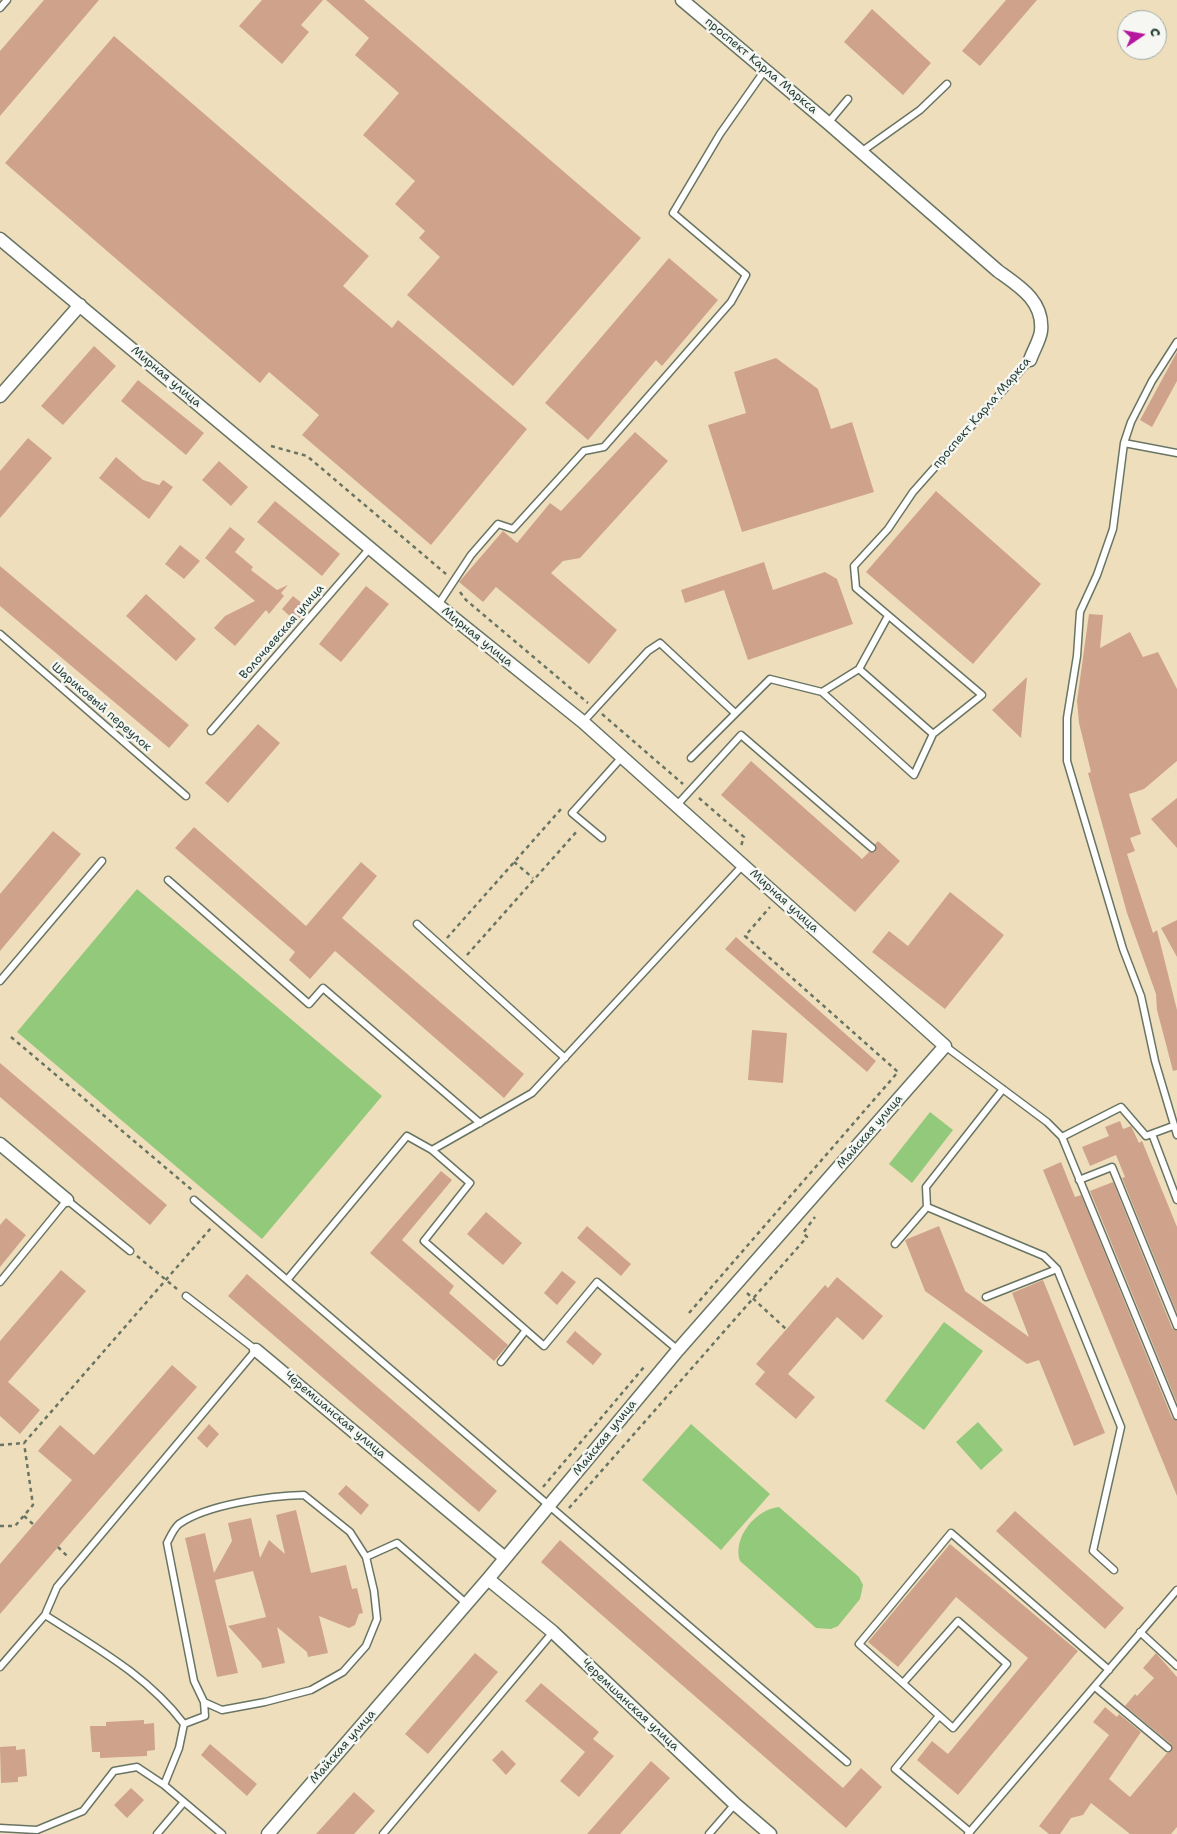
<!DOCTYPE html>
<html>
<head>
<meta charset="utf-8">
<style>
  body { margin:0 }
  #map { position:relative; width:1177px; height:1834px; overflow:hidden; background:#efdebc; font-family:"Shantell Sans",sans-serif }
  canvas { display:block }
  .north { position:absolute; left:1117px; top:10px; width:50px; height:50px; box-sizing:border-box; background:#f6f6f2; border:1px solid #a0aca6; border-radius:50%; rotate:78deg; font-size:14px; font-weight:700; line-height:20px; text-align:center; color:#1f3d34 }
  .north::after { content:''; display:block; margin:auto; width:18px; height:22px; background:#b5179e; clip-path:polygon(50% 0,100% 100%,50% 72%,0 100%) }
</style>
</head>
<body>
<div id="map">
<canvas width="1177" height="1834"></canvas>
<div class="north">С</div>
</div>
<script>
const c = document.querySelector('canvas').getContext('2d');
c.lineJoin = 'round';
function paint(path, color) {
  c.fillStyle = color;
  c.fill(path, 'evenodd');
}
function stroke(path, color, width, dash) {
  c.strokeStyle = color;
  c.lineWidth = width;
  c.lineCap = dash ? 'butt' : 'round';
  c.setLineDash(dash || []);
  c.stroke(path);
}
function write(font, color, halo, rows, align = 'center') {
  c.font = font + ' "Shantell Sans",sans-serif';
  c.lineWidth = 5;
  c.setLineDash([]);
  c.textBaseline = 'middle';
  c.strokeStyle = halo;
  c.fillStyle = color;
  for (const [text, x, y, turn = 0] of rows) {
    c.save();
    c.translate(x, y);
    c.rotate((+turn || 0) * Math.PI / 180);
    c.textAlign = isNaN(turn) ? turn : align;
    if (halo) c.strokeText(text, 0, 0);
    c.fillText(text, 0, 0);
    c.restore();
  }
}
paint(new Path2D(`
  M137,889L382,1096L262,1239L17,1032Z
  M930,1112L953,1130L912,1183L889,1164Z
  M944,1322L983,1351L924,1430L885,1401Z
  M978,1422L1003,1450L981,1470L956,1442Z
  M691,1424L770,1494L721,1550L642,1480Z
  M779,1507L859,1577L863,1585L860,1599L838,1626L831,1629L816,1628L740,1561C732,1538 756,1509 779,1507Z`), '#93c97b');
paint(new Path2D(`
  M44,0H99L0,116V51Z
  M262,0H323L301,25L309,32L282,64L239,26Z
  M326,0H364L641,238L513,386L407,295L440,257L419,238L425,231L395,204L415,181L363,135L399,93L355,55L369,38Z
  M1006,0H1037L980,66L962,51Z
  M872,9L931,63L903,95L844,42Z
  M114,36L369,256L343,286L392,328L398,320L527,429L431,545L302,435L319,415L269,372L260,383L5,163Z
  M669,258L718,300L662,366L656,360L588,440L545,403Z
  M94,346L116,366L63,425L41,406Z
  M1177,352V381L1152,427L1140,420Z
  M776,358L818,389L831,429L852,422L874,492L742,532L708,425L746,413L734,372Z
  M138,380L204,433L186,455L121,401Z
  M635,432L668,461L580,558L563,561L551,573L617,630L589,664L496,587L483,602L459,582L503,531L517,543L550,503L561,511Z
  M28,438L52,458L0,518V471Z
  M116,457L143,480L159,485L163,480L173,487L149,519L99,478Z
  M219,461L248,487L231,506L202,480Z
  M936,491L1041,584L973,664L866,572Z
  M275,501L340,554L322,576L257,522Z
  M230,527L245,539L235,552L253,567L251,570L277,590L288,585L281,593L284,596L269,614L266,610L235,646L214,628L225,616L255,601L205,558Z
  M180,545L200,561L184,579L165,564Z
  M764,562L773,590L825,572L837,579L853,624L748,660L724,590L685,603L681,590Z
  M0,566L189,725L169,748L0,606Z
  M366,586L389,604L341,662L319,644Z
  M146,594L196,639L176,661L126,616Z
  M293,596L308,608L296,622L282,609Z
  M1089,614L1103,615L1100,648L1130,632L1143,657L1158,652L1177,689V761L1144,789L1129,794L1141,834L1130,838L1135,851L1127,854L1153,933L1157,930L1177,1010V1070L1173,1071L1157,1010L1156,994L1127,913L1088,773L1091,772L1079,723L1077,701Z
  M1027,677L1021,738L992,710Z
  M258,724L280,743L228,803L205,783Z
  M751,761L862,859L869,852H875V844L878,841L900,861L855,912L721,795Z
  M1177,798V848L1151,819Z
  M194,827L306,926L361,862L377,876L342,918L524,1074L504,1098L335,951L310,979L289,960L295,952L175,848Z
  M53,831L81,854L0,951V894Z
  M950,892L1004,935L945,1009L872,952L889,931L908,946Z
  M1177,920V957L1161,928Z
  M736,937L876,1061L867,1072L725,949Z
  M752,1030L787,1033L783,1083L748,1080Z
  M0,1063L167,1205L150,1225L0,1097Z
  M1120,1121L1123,1129L1131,1126L1139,1143L1142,1141L1177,1227V1313L1122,1178L1125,1177L1116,1155L1090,1166L1082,1147L1109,1136L1105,1127Z
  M1061,1162L1075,1197L1081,1195L1172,1418L1177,1421V1496L1043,1170Z
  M441,1171L452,1180L402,1240L454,1286L449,1293L508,1345L494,1361L370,1253Z
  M1113,1182L1172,1328L1177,1331V1403L1090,1191Z
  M486,1212L522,1243L503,1265L467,1234Z
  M6,1218L26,1235L0,1267V1225Z
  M587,1226L631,1264L621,1276L577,1238Z
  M939,1226L965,1291L1029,1337L1012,1293L1043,1280L1105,1433L1074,1446L1039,1360L1027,1364L925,1291L905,1240Z
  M61,1270L86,1291L8,1382L40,1410L20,1434L0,1416V1341Z
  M562,1271L576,1282L557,1305L544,1293Z
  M247,1274L497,1491L479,1512L228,1296Z
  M837,1277L883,1316L863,1340L837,1317L788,1374L815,1397L796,1419L755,1384L765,1372L756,1364L825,1285L828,1288Z
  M575,1331L602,1354L593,1365L566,1342Z
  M172,1365L197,1387L0,1614V1564L72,1480L38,1451L60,1425L94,1455Z
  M209,1424L219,1434L207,1448L197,1438Z
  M346,1485L369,1505L361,1515L338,1494Z
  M296,1510L311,1573L346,1565L352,1589L357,1588L363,1613L359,1614L355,1625L349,1628L319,1616L328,1653L308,1657L307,1652L277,1627L285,1663L262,1668L261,1663L228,1626L266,1617L253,1571L215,1580L238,1673L217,1677L185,1538L205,1533L214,1573L232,1541L228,1523L251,1518L260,1558L269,1540L285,1554L276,1515Z
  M1015,1511L1124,1608L1105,1629L996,1531Z
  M560,1540L843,1788L861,1768L882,1787L846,1828L541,1562Z
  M950,1544L1078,1651L958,1795L917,1760L932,1741L948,1754L1028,1658L956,1597L898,1667L868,1642Z
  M475,1653L498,1672L428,1754L405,1734Z
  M1156,1653L1177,1677V1827L1171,1834H1130L1091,1803L1083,1815L1071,1818L1060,1834H1049L1039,1826L1109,1735L1093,1722L1105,1707L1117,1717L1119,1714L1141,1732L1109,1779L1130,1797L1167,1753L1172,1751L1171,1744L1125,1706L1135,1694L1137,1696L1154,1678L1143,1668Z
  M541,1683L599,1732L593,1739L614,1756L579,1797L560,1781L585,1752L525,1701Z
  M144,1720V1724L154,1723L155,1750L147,1751V1756L100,1758V1752H92L90,1726H106V1722Z
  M210,1744L257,1784L247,1796L201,1755Z
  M16,1746V1750L25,1749L27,1776L18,1777V1782L1,1783L0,1747Z
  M502,1750L516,1764L506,1775L492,1760Z
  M651,1761L670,1778L620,1834H587Z
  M131,1788L144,1800L127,1818L114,1805Z
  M354,1792L375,1811L354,1834H316Z`), '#cfa38b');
const service = new Path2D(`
  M0,8L7,0
  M828,123L848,99
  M861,152L920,110L947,84
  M1177,342L1152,381L1131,422L1124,443L1113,529L1097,575L1080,612L1077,656L1067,718V761L1123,949L1141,996L1155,1061L1177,1135
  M1124,443L1177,453
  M438,605L471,555L498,524L513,529L584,451L604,447L731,302L746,275L673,213L720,134L765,70
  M0,634L186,796
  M859,669L933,734
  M822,692L914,775L933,734L982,695L856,588L854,566L888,529L913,492L1030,360
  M583,722L648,651L660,643L735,713
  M211,731L370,548
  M691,758L770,679L822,692L859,669L888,616
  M677,805L741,735L872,848
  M602,838L572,813L622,757
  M168,880L309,1004L323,988L480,1123
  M417,924L565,1058
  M0,981L102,861
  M945,1046L1047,1122L1062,1137L1121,1107L1146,1136L1173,1126
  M1003,1089L926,1187L927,1207L1044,1256L1057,1269L1121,1427L1093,1551L1114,1570
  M1152,1134L1177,1200
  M1062,1137L1177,1416
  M432,1150L470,1183L424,1241L544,1346L597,1282L678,1350
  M1079,1180L1112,1167L1177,1326
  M194,1200L847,1762
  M895,1244L927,1207
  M287,1280L407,1136L432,1150L532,1093L743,865
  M0,1282L67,1200L130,1251
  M986,1297L1057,1269
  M501,1362L526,1330
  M304,1495L350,1532L366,1557L374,1591L377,1619L366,1646L343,1672L311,1690L265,1702L222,1710L204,1702L194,1681L167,1543C170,1537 174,1528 179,1524C208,1504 270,1496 304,1495Z
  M366,1557L397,1543L467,1604
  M45,1615C95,1647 148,1676 184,1724L179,1748L164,1785
  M1140,1632L1177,1666
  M0,1667L45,1615L57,1587L256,1350L186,1296
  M903,1683L958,1621L1007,1664L953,1728L859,1644L951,1533L1109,1670
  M1095,1687L1168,1748
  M939,1716L895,1769L970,1832
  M184,1724L205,1716L204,1702
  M0,1828L37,1830L83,1811L114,1771L137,1767L164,1785L222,1834
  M157,1834L184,1802
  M383,1834L553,1632
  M709,1834L735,1804
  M968,1834L1177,1590`);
const minor = new Path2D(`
  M682,0L828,123L998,271C1019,286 1044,301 1041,331C1040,340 1033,351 1030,360
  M0,239L450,615L583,722L945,1046L678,1350L488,1579L268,1834
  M0,396L80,305
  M0,1144L67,1200
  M256,1350L505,1558
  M488,1579L553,1632L735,1804L770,1834`);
stroke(service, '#687564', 9);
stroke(minor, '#687564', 15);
stroke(new Path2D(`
  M271,446L307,456L446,574
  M460,592L466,600L588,703
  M602,714L683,784
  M699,798L744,837L741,846
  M514,862L533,878
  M447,938L561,809
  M467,955L578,830
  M11,1037L192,1190
  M137,1256L177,1289
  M747,1293L786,1329
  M689,1313L898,1072L745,936L770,907
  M0,1445L24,1443L211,1228
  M543,1487L644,1367
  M569,1508L807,1237L803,1233L815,1217
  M24,1516L34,1525
  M0,1526H15L33,1505L24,1443
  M58,1547L68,1557`), '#687564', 2.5, [4, 4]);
stroke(service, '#fff', 6);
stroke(minor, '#fff', 12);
write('12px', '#1f3d34', '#f6f6f2', [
  ["проспект Карла Маркса",761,66,40],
  ["Мирная улица",166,377,40],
  ["проспект Карла Маркса",982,413,-49],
  ["Волочаевская улица",282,632,-49],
  ["Мирная улица",477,637,39],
  ["Шариковый переулок",101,707,41],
  ["Мирная улица",784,901,42],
  ["Майская улица",870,1132,-49],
  ["Черемшанская улица",335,1415,40],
  ["Майская улица",605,1438,-51],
  ["Черемшанская улица",630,1705,43],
  ["Майская улица",343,1747,-49]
]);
</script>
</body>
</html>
